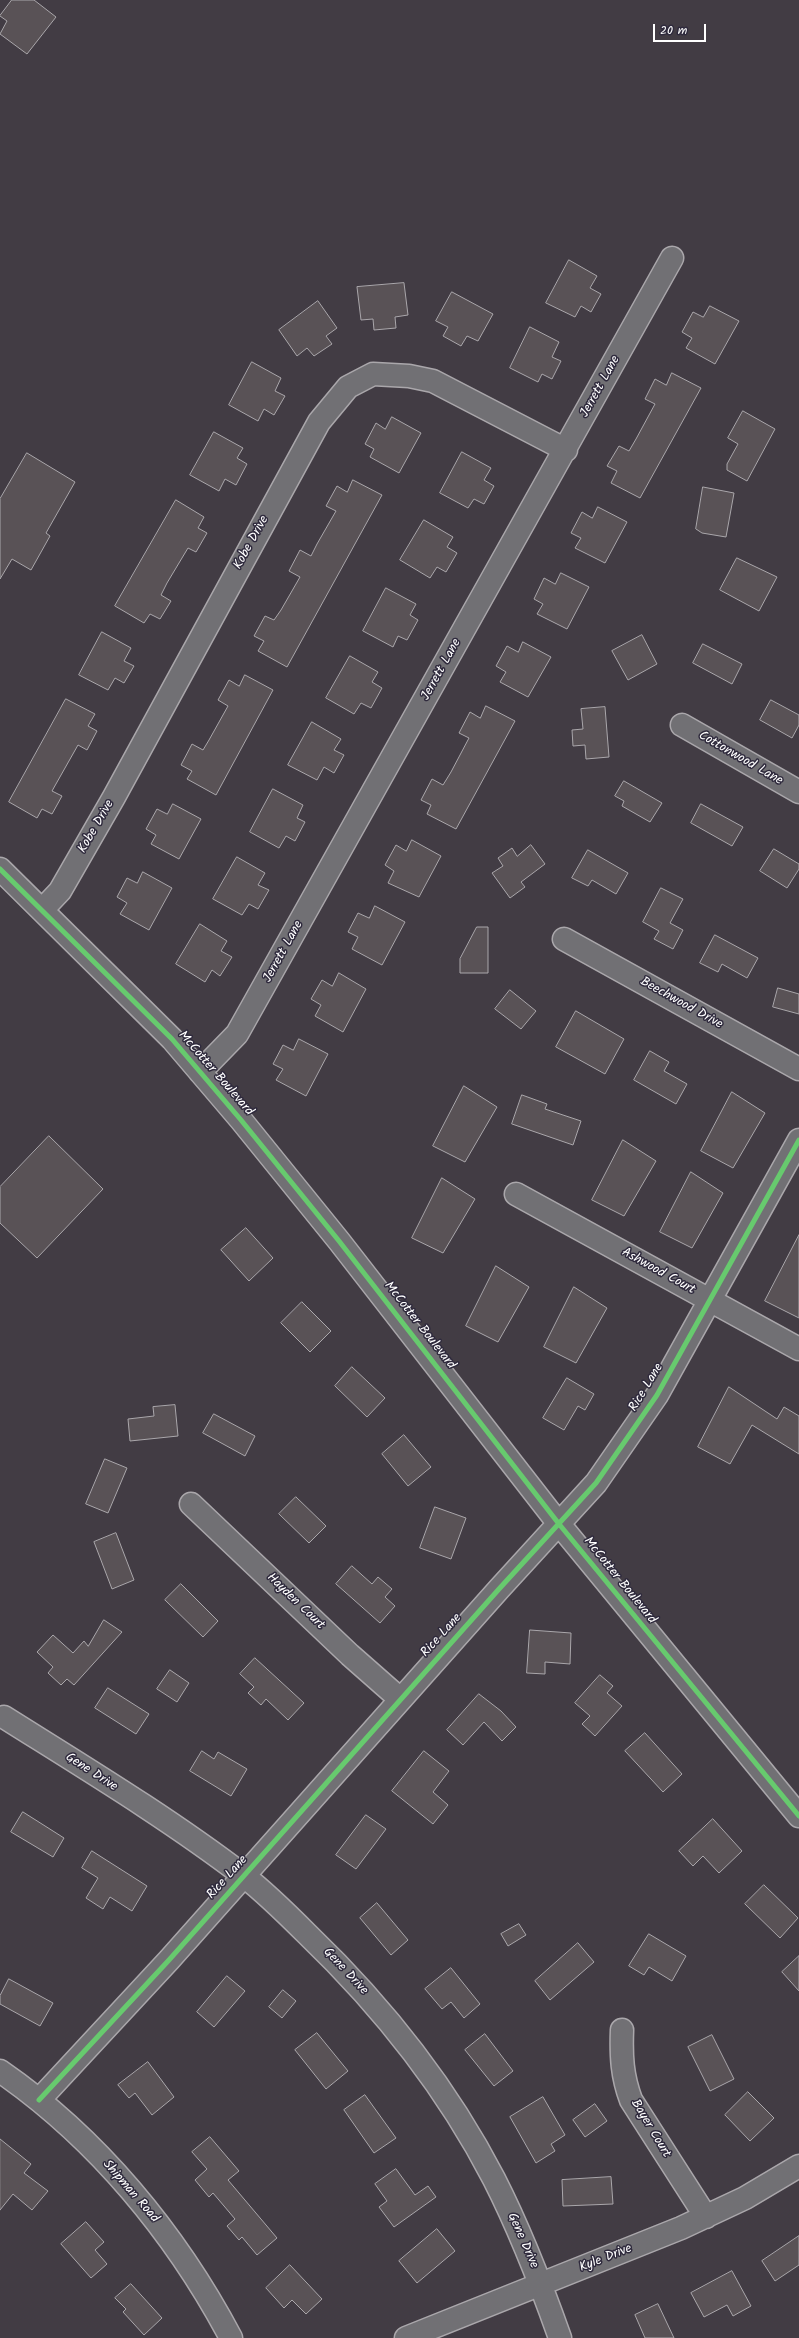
<!DOCTYPE html>
<html>
<head>
<meta charset="utf-8">
<style>
  body { margin:0 }
  #map { position:relative; width:799px; height:2338px; overflow:hidden; background:#423c44; font-family:Kalam,sans-serif }
  canvas { display:block }
  .scale { position:absolute; left:653px; top:24px; width:53px; height:18px; box-sizing:border-box; border:2px solid #fff; border-top:0; padding-left:5px; font-size:12px; line-height:14px; white-space:nowrap; color:#fff; -webkit-text-stroke:3px #2f2a3d; paint-order:stroke }
</style>
</head>
<body>
<div id="map">
<canvas width="799" height="2338"></canvas>
<div class="scale">20 m</div>
</div>
<script>
const c = document.querySelector('canvas').getContext('2d');
c.lineJoin = 'round';
function paint(path, color) {
  c.fillStyle = color;
  c.fill(path, 'evenodd');
}
function stroke(path, color, width, dash) {
  c.strokeStyle = color;
  c.lineWidth = width;
  c.lineCap = dash ? 'butt' : 'round';
  c.setLineDash(dash || []);
  c.stroke(path);
}
function write(font, color, halo, rows, align = 'center') {
  c.font = font + ' Kalam,sans-serif';
  c.lineWidth = 3;
  c.setLineDash([]);
  c.textBaseline = 'middle';
  c.strokeStyle = halo;
  c.fillStyle = color;
  for (const [text, x, y, turn = 0] of rows) {
    c.save();
    c.translate(x, y);
    c.rotate((+turn || 0) * Math.PI / 180);
    c.textAlign = isNaN(turn) ? turn : align;
    if (halo) c.strokeText(text, 0, 0);
    c.fillText(text, 0, 0);
    c.restore();
  }
}
const building = new Path2D(`
  M12,0H34L56,17L27,54L0,34L7,21L0,16Z
  M569,260L597,276L590,288L601,294L591,312L581,306L575,317L546,303Z
  M404,283L408,315L395,317L396,328L374,330L373,319L361,320L357,287Z
  M452,292L493,314L478,341L467,336L461,346L443,336L448,327L436,321Z
  M318,301L337,328L326,336L332,344L314,356L307,348L297,356L279,330Z
  M710,306L739,321L715,364L686,348L692,338L682,332L693,312L703,317Z
  M530,327L559,342L552,357L561,361L552,379L542,374L538,382L510,368Z
  M252,362L281,378L275,391L285,396L274,415L264,409L258,421L229,405Z
  M672,373L701,388L640,498L611,483L617,471L607,466L619,446L629,451L636,439L655,404L645,399L655,379L666,385Z
  M743,411L775,429L747,481L727,470V464L738,444L728,438Z
  M392,417L421,433L399,473L370,457L374,449L365,444L376,423L385,429Z
  M214,432L243,448L237,458L247,464L236,485L225,479L219,491L190,475Z
  M462,452L491,468L484,480L494,486L484,504L474,499L468,508L440,493Z
  M27,453L75,482L46,533L50,536L31,570L12,559L0,579V499Z
  M353,480L382,495L287,667L258,651L264,641L254,636L265,616L274,620L281,610L300,577L289,571L300,550L311,556L317,544L336,511L326,506L337,486L347,492Z
  M703,487L734,493L726,537L702,533L696,529Z
  M176,500L204,517L198,528L207,533L196,552L188,548L167,583L161,595L171,601L160,619L150,614L144,623L115,606Z
  M598,507L627,522L605,563L575,548L581,538L571,533L582,512L592,518Z
  M424,520L453,537L447,547L457,553L446,572L437,567L430,578L400,560Z
  M737,558L777,577L759,611L720,590Z
  M561,573L589,587L567,629L537,614L543,604L534,599L544,578L555,584Z
  M386,588L416,604L410,615L418,620L407,640L398,636L393,647L363,631Z
  M102,632L131,648L124,661L134,666L124,683L115,678L108,690L79,675Z
  M642,635L657,664L628,680L612,651Z
  M523,642L551,657L528,697L500,682L506,672L496,666L507,646L518,652Z
  M703,644L742,664L732,684L693,663Z
  M350,656L378,672L372,682L382,688L371,708L361,703L354,714L326,698Z
  M245,675L273,690L216,795L187,779L192,771L181,765L192,744L203,750L209,740L228,706L218,700L229,680L239,686Z
  M66,699L95,714L88,726L97,731L87,750L78,745L52,791L62,796L52,814L42,809L37,818L9,802Z
  M771,700L799,715V725L792,738L760,720Z
  M486,706L515,721L456,829L427,814L431,805L421,800L432,779L443,785L451,772L469,738L459,733L470,712L480,718Z
  M605,707L609,757L586,759L585,745L573,746L572,730L583,729L581,709Z
  M312,722L341,739L334,750L344,755L334,773L324,767L317,780L288,765Z
  M624,781L662,803L650,822L622,806L624,801L615,796Z
  M273,789L303,805L297,818L305,822L295,841L286,836L279,848L250,832Z
  M173,804L201,819L179,859L151,844L156,835L146,829L157,809L167,814Z
  M701,804L743,827L732,846L691,823Z
  M412,840L441,856L419,897L388,883L394,871L385,865L396,845L406,851Z
  M531,845L545,864L521,882L525,887L510,898L492,873L503,866L498,858L512,848L517,856Z
  M774,849L799,864V869L787,888L760,871Z
  M588,850L628,873L616,894L592,880L588,886L572,878Z
  M237,857L265,873L258,885L269,890L258,909L249,904L242,915L213,899Z
  M143,872L172,888L149,930L120,914L127,903L117,897L127,878L137,883Z
  M661,888L683,899L670,923L683,930L673,949L654,939L659,931L643,922Z
  M375,906L405,922L382,965L352,949L358,937L348,932L358,913L369,918Z
  M200,924L227,941L221,951L232,957L220,976L212,970L205,982L176,964Z
  M477,927H488V973H460V959Z
  M715,935L758,958L747,978L722,964L718,972L700,963Z
  M339,973L366,989L343,1032L315,1016L321,1005L311,999L322,980L332,986Z
  M778,988L799,994V1014L773,1007Z
  M510,990L536,1011L521,1029L495,1009Z
  M576,1011L624,1039L605,1074L556,1047Z
  M299,1039L328,1054L306,1096L276,1080L283,1069L273,1064L283,1045L293,1050Z
  M650,1051L669,1062L664,1071L687,1084L676,1104L634,1080Z
  M464,1086L497,1107L465,1162L433,1146Z
  M732,1092L765,1113L733,1168L701,1151Z
  M522,1095L547,1104L545,1109L581,1121L573,1145L512,1124Z
  M49,1136L103,1189L37,1258L0,1223V1187Z
  M623,1140L656,1161L624,1216L592,1200Z
  M691,1172L723,1193L692,1248L660,1232Z
  M442,1178L475,1199L443,1253L412,1238Z
  M246,1228L273,1258L249,1281L221,1250Z
  M799,1235V1318L765,1301Z
  M496,1266L529,1287L498,1342L466,1326Z
  M574,1287L607,1308L576,1363L544,1347Z
  M302,1302L331,1331L310,1352L281,1323Z
  M352,1367L385,1398L367,1417L335,1386Z
  M567,1378L594,1394L585,1410L578,1406L564,1430L543,1418Z
  M729,1387L777,1419L784,1407L799,1416V1454L752,1425L730,1464L698,1447Z
  M175,1405L178,1436L130,1441L128,1419L154,1416L153,1407Z
  M214,1414L255,1436L245,1456L203,1433Z
  M404,1435L431,1467L408,1486L382,1454Z
  M105,1459L127,1468L108,1513L86,1504Z
  M296,1497L326,1526L309,1543L279,1514Z
  M435,1507L466,1518L451,1559L420,1548Z
  M116,1533L134,1580L112,1589L94,1542Z
  M352,1566L372,1584L378,1577L392,1589L385,1597L395,1606L380,1623L336,1584Z
  M181,1584L218,1621L203,1637L165,1600Z
  M104,1620L122,1632L74,1685L67,1679L61,1685L48,1673L53,1667L37,1652L53,1635L73,1653L84,1641L88,1646Z
  M530,1630L571,1633L570,1664L545,1662V1674L527,1673Z
  M255,1658L304,1703L288,1720L266,1699L261,1705L248,1693L254,1687L240,1674Z
  M170,1670L189,1683L177,1702L157,1689Z
  M600,1675L613,1686L607,1693L622,1706L595,1736L582,1724L590,1716L575,1703Z
  M108,1688L149,1714L136,1734L95,1708Z
  M479,1694L501,1711L516,1727L502,1741L484,1722L463,1745L447,1730Z
  M645,1733L682,1774L663,1792L625,1751Z
  M202,1751L214,1759L218,1752L247,1769L231,1796L190,1771Z
  M424,1751L449,1771L433,1792L448,1805L433,1824L392,1791Z
  M23,1812L64,1838L53,1857L11,1832Z
  M366,1815L386,1829L356,1869L336,1855Z
  M713,1819L742,1851L719,1873L703,1856L693,1866L679,1851Z
  M92,1851L147,1886L132,1911L110,1897L103,1909L86,1898L98,1878L82,1868Z
  M764,1885L798,1918L780,1938L745,1904Z
  M377,1903L408,1940L391,1955L360,1918Z
  M519,1924L526,1935L508,1946L501,1934Z
  M649,1934L686,1956L672,1981L649,1967L644,1975L629,1966Z
  M578,1943L594,1962L550,2000L535,1981Z
  M799,1956V1991L782,1972Z
  M451,1968L480,2004L464,2018L451,2002L442,2009L425,1989Z
  M227,1976L245,1991L214,2027L197,2012Z
  M9,1979L53,2003L40,2026L0,2004V1996Z
  M283,1990L296,2001L282,2018L269,2007Z
  M317,2033L348,2071L326,2089L295,2050Z
  M485,2034L513,2071L494,2086L465,2050Z
  M712,2035L734,2079L710,2091L688,2047Z
  M148,2062L174,2097L152,2115L135,2093L129,2098L118,2085Z
  M748,2092L774,2118L750,2141L725,2115Z
  M365,2095L396,2138L374,2153L344,2110Z
  M543,2097L565,2135L551,2144L555,2151L536,2163L510,2117Z
  M595,2104L607,2121L585,2137L573,2120Z
  M210,2137L239,2171L228,2180L277,2238L257,2255L242,2237L239,2240L227,2226L235,2219L213,2193L209,2197L195,2180L207,2169L192,2152Z
  M0,2139L31,2164L24,2173L48,2191L32,2210L13,2194L0,2210Z
  M396,2169L415,2195L428,2186L436,2197L394,2227L379,2207L387,2201L375,2184Z
  M611,2177L613,2204L563,2206L562,2180Z
  M86,2222L104,2242L95,2250L107,2264L91,2278L61,2244Z
  M437,2229L455,2251L417,2283L399,2261Z
  M799,2236V2265L775,2281L762,2261Z
  M290,2265L322,2299L306,2314L292,2300L284,2308L266,2288Z
  M732,2271L751,2306L733,2316L727,2305L704,2317L691,2293Z
  M131,2284L162,2318L144,2335L123,2312L126,2309L115,2298Z
  M658,2304L674,2338H645L635,2315Z`);
paint(building, '#595256');
stroke(building, '#aaa7ab', 1);
const minor = new Path2D(`
  M682,725L799,792
  M0,869L172,1039L241,1120L339,1241L559,1524L799,1816
  M43,909L60,891L114,797L319,422L348,387L373,374L409,376L433,381L566,450
  M564,939L799,1069
  M200,1072L237,1034L672,258
  M516,1194L799,1349
  M191,1504L350,1655L400,1699
  M4,1717C85,1768 168,1818 244,1876C267,1894 287,1914 307,1934C381,2005 447,2088 494,2179C520,2230 541,2284 560,2338
  M622,2030C621,2056 622,2076 631,2100L706,2217
  M0,2071C97,2138 176,2234 231,2338
  M39,2100L169,1960L499,1589L596,1483L657,1395L799,1140
  M406,2338L681,2228L745,2198L799,2166`);
stroke(minor, '#aaa7ab', 25);
stroke(minor, '#717074', 22);
stroke(new Path2D(`
  M0,869L172,1039L241,1120L339,1241L559,1524L799,1816
  M39,2100L169,1960L499,1589L596,1483L657,1395L799,1140`), '#67ca6e', 5);
write('13px', '#fff', '#2f2a3d', [
  ["Jerrett Lane",601,387,-61],
  ["Kobe Drive",252,543,-61],
  ["Jerrett Lane",442,670,-61],
  ["Cottonwood Lane",740,759,30],
  ["Kobe Drive",97,827,-60],
  ["Jerrett Lane",284,952,-61],
  ["Beechwood Drive",681,1004,29],
  ["McCotter Boulevard",215,1074,49],
  ["Ashwood Court",658,1272,29],
  ["McCotter Boulevard",419,1326,52],
  ["Rice Lane",647,1388,-59],
  ["McCotter Boulevard",619,1581,51],
  ["Hayden Court",295,1602,44],
  ["Rice Lane",442,1636,-48],
  ["Gene Drive",91,1773,33],
  ["Rice Lane",228,1878,-48],
  ["Gene Drive",345,1972,47],
  ["Bayer Court",650,2129,59],
  ["Shipman Road",130,2192,49],
  ["Gene Drive",522,2241,66],
  ["Kyle Drive",606,2259,-22]
]);
</script>
</body>
</html>
